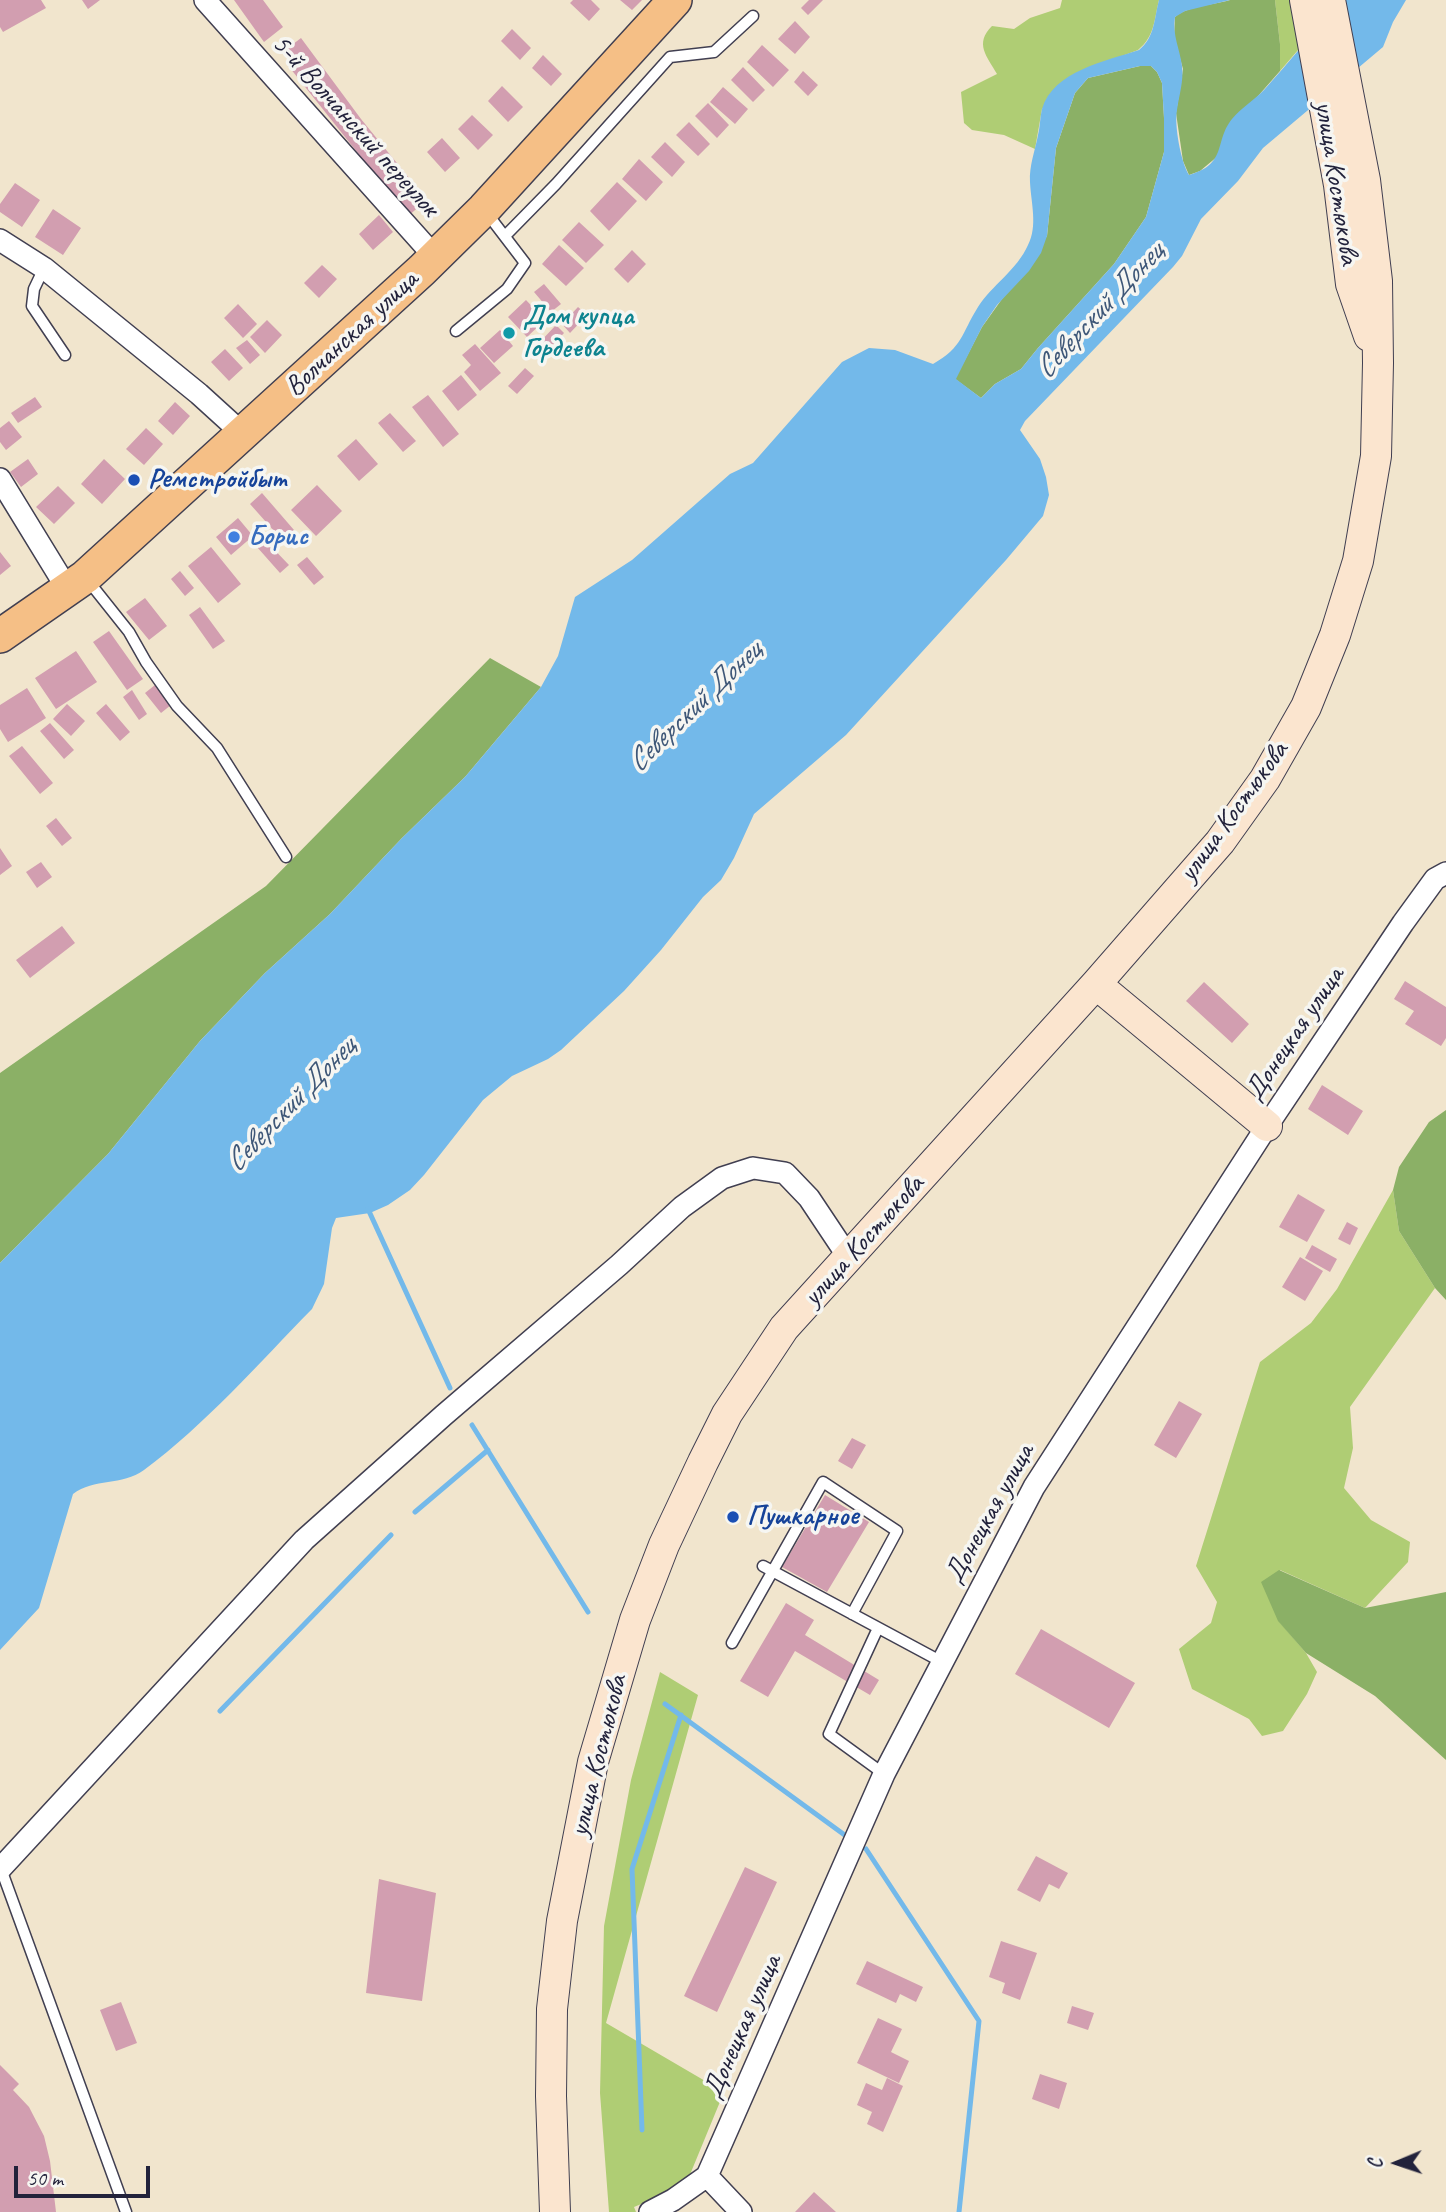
<!DOCTYPE html>
<html>
<head>
<meta charset="utf-8">
<style>
  body { margin:0 }
  #map { position:relative; width:1446px; height:2212px; overflow:hidden; background:#f1e5cd; font-family:Caveat,sans-serif }
  canvas { display:block }
  .north { position:absolute; left:1362px; top:2128px; width:70px; height:70px; -webkit-text-stroke:5px #f6f6f2; paint-order:stroke; rotate:268deg; font-size:19px; font-weight:700; line-height:28px; text-align:center; color:#22223b }
  .north::after { content:''; display:block; margin:auto; width:24px; height:32px; background:#22223b; clip-path:polygon(50% 0,100% 100%,50% 72%,0 100%) }
  .scale { position:absolute; left:14px; top:2166px; width:136px; height:32px; box-sizing:border-box; border:4px solid #22223b; border-top:0; padding-left:9px; font-size:21px; line-height:24px; white-space:nowrap; color:#22223b; -webkit-text-stroke:5px #f6f6f2; paint-order:stroke }
</style>
</head>
<body>
<div id="map">
<canvas width="1446" height="2212"></canvas>
<div class="north">С</div>
<div class="scale">50 m</div>
</div>
<script>
const c = document.querySelector('canvas').getContext('2d');
c.lineJoin = 'round';
function paint(path, color) {
  c.fillStyle = color;
  c.fill(path, 'evenodd');
}
function stroke(path, color, width, dash) {
  c.strokeStyle = color;
  c.lineWidth = width;
  c.lineCap = dash ? 'butt' : 'round';
  c.setLineDash(dash || []);
  c.stroke(path);
}
function write(font, color, halo, rows, align = 'center') {
  c.font = font + ' Caveat,sans-serif';
  c.lineWidth = 7;
  c.setLineDash([]);
  c.textBaseline = 'middle';
  c.strokeStyle = halo;
  c.fillStyle = color;
  for (const [text, x, y, turn = 0] of rows) {
    c.save();
    c.translate(x, y);
    c.rotate((+turn || 0) * Math.PI / 180);
    c.textAlign = isNaN(turn) ? turn : align;
    if (halo) c.strokeText(text, 0, 0);
    c.fillText(text, 0, 0);
    c.restore();
  }
}
paint(new Path2D(`
  M1062,0H1159C1154,20 1155,36 1138,50L1077,73L1042,109L1035,149L1004,135L972,130L964,123L961,92L997,74C987,56 974,44 992,26L1014,29L1030,18L1060,8Z
  M1275,0H1341L1280,71V44Z
  M1393,1190L1399,1231L1435,1288L1350,1407L1353,1448L1344,1488L1371,1520L1410,1542L1408,1562L1365,1608L1280,1570L1278,1620L1306,1653L1317,1672L1307,1694L1283,1731L1262,1736L1249,1719L1192,1689L1179,1649L1211,1623L1217,1602L1196,1566L1260,1362L1311,1323L1337,1289Z
  M660,1672L698,1695L606,2023L724,2092L689,2177L663,2195L634,2207L636,2212H609L600,2093L604,1926L631,1780Z`), '#afcd74');
paint(new Path2D(`
  M1230,0H1275L1280,44V71L1251,104L1232,120L1218,156L1200,171L1189,175L1183,161L1176,113L1183,69L1174,37L1175,17C1187,6 1213,5 1230,0Z
  M1140,66H1151L1157,72L1162,83L1164,118V152L1146,217L1114,264L1038,348L1021,369L995,384L981,398L955,379L982,327L1047,236L1056,148L1075,93L1088,78Z
  M490,658L541,687L465,777L402,838L330,914L265,973L200,1041L108,1154L0,1263V1073L266,886Z
  M1446,1110V1300L1435,1288L1399,1231L1393,1190L1399,1167L1429,1122Z
  M1279,1570L1365,1608L1446,1592V1760L1375,1696L1306,1653L1278,1621L1261,1582Z`), '#8bb066');
paint(new Path2D(`
  M1159,0H1230L1185,11L1175,17C1172,35 1180,49 1182,66C1184,81 1179,95 1177,110C1174,125 1181,162 1189,175C1228,164 1214,141 1232,119C1241,108 1254,100 1264,90C1290,61 1315,30 1341,0H1406L1393,22L1383,47L1263,148L1238,181L1201,219L1182,256L1173,267L1025,421L1020,430L1040,459L1046,477L1049,495L1043,516L1006,560L846,735L754,814L734,858L721,880L703,897L661,950L624,991L561,1050L548,1059L512,1076L483,1100L424,1175L410,1190L388,1205L370,1213L336,1218L332,1228L324,1284L312,1309C258,1364 206,1424 144,1470C122,1486 94,1478 73,1494L39,1608L0,1650V1263L108,1154L200,1041L265,973L330,914L402,838L465,777L541,687L558,656L575,597L632,560L730,474L753,463L842,362L869,348L895,350L933,364C963,347 961,334 978,307C992,285 1017,270 1028,245C1038,226 1031,203 1030,182C1029,166 1035,151 1038,135C1040,127 1040,117 1042,109C1053,71 1106,61 1139,50C1155,37 1154,19 1159,0ZM1140,66H1151L1157,72L1162,83L1164,118V152L1146,217L1114,264L1038,348L1021,369L995,384L981,398L956,379L982,327L997,305L1029,271L1041,253L1047,236L1056,148L1075,93L1088,78Z`), '#73b9ea');
stroke(new Path2D(`
  M368,1209L450,1388
  M472,1425L588,1612
  M415,1512L488,1450
  M665,1704L846,1836
  M220,1711L391,1535
  M866,1849L979,2021L959,2212
  M642,2130L632,1869L681,1715`), '#73b9ea', 5);
paint(new Path2D(`
  M0,0H41L46,8L3,32L0,27Z
  M82,0H100L88,9Z
  M234,0H263L283,27L264,42Z
  M573,0H591L600,9L589,21L570,3Z
  M620,0H642L632,10Z
  M809,0H823L808,15L801,8Z
  M795,21L810,37L795,54L778,39Z
  M512,29L531,48L520,60L501,41Z
  M301,38L361,119L427,200L408,216L286,63L292,56L288,48Z
  M762,45L789,70L773,87L747,62Z
  M543,55L562,74L551,86L532,68Z
  M743,67L765,90L753,102L731,80Z
  M803,71L818,85L808,96L794,82Z
  M502,86L523,107L508,122L488,101Z
  M723,87L748,109L735,124L710,102Z
  M708,103L729,125L717,138L695,116Z
  M472,115L493,135L478,150L458,129Z
  M689,122L710,144L698,156L676,135Z
  M442,138L460,158L445,172L427,152Z
  M665,142L685,162L672,177L651,157Z
  M639,159L663,182L646,201L622,179Z
  M617,182L637,201L609,231L590,211Z
  M15,183L40,200L22,227L0,212V204Z
  M53,209L81,228L63,255L35,237Z
  M379,215L393,232L373,250L359,234Z
  M579,222L604,245L586,263L562,240Z
  M559,245L584,268L566,286L542,264Z
  M632,250L646,264L628,283L614,269Z
  M322,265L337,279L319,298L304,283Z
  M544,284L561,304L551,312L534,292Z
  M526,300L545,320L527,337L508,317Z
  M238,304L257,324L243,338L224,318Z
  M578,307L587,315L570,333L562,324Z
  M267,320L282,335L265,353L250,337Z
  M556,325L564,333L547,351L539,343Z
  M500,330L513,346L494,363L480,348Z
  M247,340L260,355L250,364L236,348Z
  M475,344L501,373L480,391L464,372L471,365L462,355Z
  M225,349L243,368L229,381L211,362Z
  M525,368L534,376L517,394L508,386Z
  M461,375L477,395L458,411L442,391Z
  M428,395L459,434L443,447L412,407Z
  M35,397L42,407L18,423L11,413Z
  M175,402L190,416L173,435L158,421Z
  M390,413L416,441L403,452L378,423Z
  M9,421L22,437L6,450L0,442V428Z
  M146,428L163,444L144,465L126,449Z
  M356,439L378,464L359,481L337,456Z
  M28,459L38,474L21,487L10,472Z
  M104,459L125,479L102,504L81,484Z
  M317,485L342,511L316,536L291,510Z
  M58,486L75,503L54,524L36,507Z
  M262,493L294,530L282,540L250,504Z
  M238,518L253,536L231,555L216,537Z
  M265,540L289,565L280,573L257,547Z
  M211,547L241,584L218,603L188,566Z
  M0,552L11,566L0,575Z
  M307,557L324,577L314,585L297,565Z
  M180,571L194,588L185,596L171,579Z
  M145,598L167,626L149,640L126,612Z
  M200,607L225,641L213,649L189,615Z
  M109,631L143,679L127,690L93,642Z
  M76,651L97,682L56,709L35,678Z
  M155,685L171,705L161,713L145,693Z
  M27,688L46,718L8,742L0,729V705Z
  M132,690L147,714L139,720L123,697Z
  M67,704L85,721L71,736L53,719Z
  M106,704L130,732L120,741L96,713Z
  M50,723L74,750L64,759L40,731Z
  M22,746L53,783L40,794L9,756Z
  M56,818L72,838L62,846L46,826Z
  M0,848L12,866L0,875Z
  M41,862L52,877L37,888L26,872Z
  M62,926L75,943L30,978L16,960Z
  M1405,981L1446,1007V1038L1441,1046L1405,1024L1414,1011L1394,999Z
  M1204,982L1249,1024L1232,1043L1186,1001Z
  M1322,1085L1363,1111L1348,1135L1308,1109Z
  M1298,1194L1325,1210L1307,1242L1279,1227Z
  M1347,1222L1358,1228L1350,1245L1338,1239Z
  M1312,1245L1337,1259L1330,1272L1305,1258Z
  M1300,1257L1323,1271L1305,1301L1282,1287Z
  M1179,1401L1202,1414L1176,1458L1154,1445Z
  M852,1438L866,1445L852,1469L838,1461Z
  M825,1495L869,1522L827,1592L782,1567Z
  M786,1603L814,1620L805,1635L879,1680L870,1695L795,1651L768,1697L740,1681Z
  M1041,1629L1135,1683L1109,1728L1015,1674Z
  M1036,1856L1068,1873L1059,1889L1049,1884L1040,1902L1017,1890Z
  M745,1867L777,1882L717,2012L684,1996Z
  M379,1879L436,1893L422,2001L366,1993Z
  M1001,1941L1037,1953L1020,2000L1002,1993L1005,1983L989,1977Z
  M867,1961L923,1987L916,2002L900,1994L896,2003L856,1984Z
  M121,2002L137,2043L116,2051L100,2010Z
  M1072,2006L1094,2013L1088,2030L1067,2023Z
  M878,2018L902,2029L891,2052L909,2061L899,2083L857,2063Z
  M0,2065L19,2084L13,2090L29,2107L44,2136L50,2161L56,2212H0Z
  M1040,2074L1067,2083L1059,2109L1032,2099Z
  M887,2078L903,2086L883,2132L867,2124L872,2112L857,2105L866,2083L882,2090Z
  M814,2192L836,2212H795Z`), '#d29eb0');
const lane = new Path2D(`
  M505,236L556,184L670,57L714,52L753,16
  M44,268L34,289L32,306L65,355
  M456,331L507,289L525,263L486,212
  M86,578L129,632L146,662L177,706L217,748L286,857
  M763,1566L942,1662
  M878,1628L829,1734L884,1774
  M732,1643L823,1482L897,1531L852,1614
  M1,1869L126,2212`);
const street = new Path2D(`
  M205,0L435,257
  M0,240L44,268L199,394L243,434
  M0,479L68,590
  M0,1869L304,1540L444,1415L619,1265L682,1207L722,1178L753,1168L785,1173L809,1198L849,1258
  M707,2176L741,2212
  M650,2212L673,2200L707,2176L884,1774L1034,1487L1267,1126L1403,923L1435,879L1446,873`);
const secondary = new Path2D(`
  M1305,0L1339,185L1351,284L1369,336
  M1096,984L1267,1126
  M555,2212L551,2096L552,2009L562,1921L593,1762L635,1620L664,1545L703,1462L727,1414L784,1328L1096,984L1220,842L1265,779L1306,707L1335,635L1358,561L1376,456L1378,363L1377,281L1365,180L1330,0`);
const primary = new Path2D(`
  M0,636L85,577L422,270L484,209L675,0`);
stroke(lane, '#413f51', 13);
stroke(street, '#413f51', 24);
stroke(secondary, '#413f51', 32);
stroke(primary, '#413f51', 36);
stroke(lane, '#fff', 10);
stroke(street, '#fff', 21);
stroke(secondary, '#fbe5cf', 30);
stroke(primary, '#f5bf86', 33);
for (const [x, y, r, color] of [
  [509,333,7,"#0f9aa8"],
  [134,480,7,"#1a4fb4"],
  [234,537,7,"#3f7fe0"],
  [733,1517,7,"#1a4fb4"]
]) {
  const dot = new Path2D();
  dot.arc(x, y, r, 0, 2 * Math.PI);
  c.fillStyle = color;
  c.fill(dot);
  stroke(dot, '#f6f6f2', 2.5);
}
write('28px', '#22223b', '#f6f6f2', [
  ["5-й Волчанский переулок",355,126,48],
  ["улица Костюкова",1336,183,81],
  ["Волчанская улица",352,334,-43],
  ["улица Костюкова",1234,812,-54],
  ["Донецкая улица",1295,1034,-56],
  ["улица Костюкова",864,1241,-48],
  ["Донецкая улица",990,1514,-61],
  ["улица Костюкова",599,1756,-76],
  ["Донецкая улица",743,2027,-66]
]);
write('bold 28px', '#0d838f', '#f6f6f2', [
  ["Дом купца",523,317],
  ["Гордеева",523,349]
], 'left');
write('bold 28px', '#164399', '#f6f6f2', [
  ["Ремстройбыт",148,480],
  ["Пушкарное",747,1517]
], 'left');
write('bold 28px', '#366cbe', '#f6f6f2', [
  ["Борис",248,537]
], 'left');
write('italic 30px', '#3e5778', '#f6f6f2', [
  ["Северский Донец",1100,311,-47],
  ["Северский Донец",695,707,-44],
  ["Северский Донец",291,1105,-46]
]);
</script>
</body>
</html>
